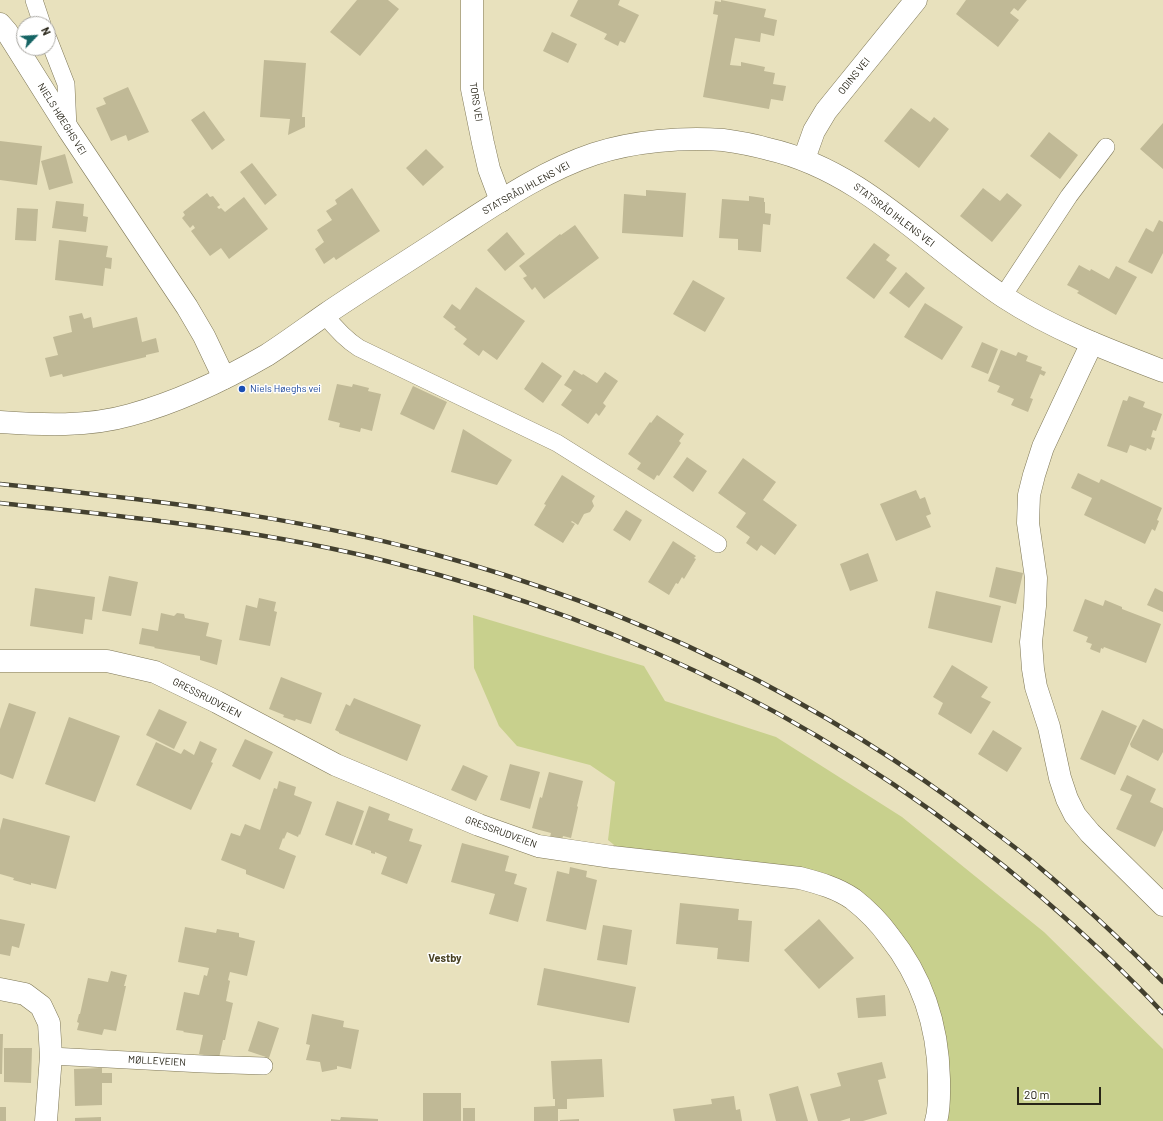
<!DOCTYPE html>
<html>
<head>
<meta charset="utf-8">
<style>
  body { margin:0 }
  #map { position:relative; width:1163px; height:1121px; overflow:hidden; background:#e8e1bd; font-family:Barlow,sans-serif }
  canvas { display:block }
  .north { position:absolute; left:16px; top:16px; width:40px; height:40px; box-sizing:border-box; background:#fff; border:1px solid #a9a7a2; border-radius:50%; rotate:65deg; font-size:11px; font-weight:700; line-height:16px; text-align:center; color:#272417 }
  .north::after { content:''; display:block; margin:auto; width:14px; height:18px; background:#156464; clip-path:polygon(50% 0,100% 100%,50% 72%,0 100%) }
  .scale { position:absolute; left:1017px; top:1087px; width:84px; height:18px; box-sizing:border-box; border:2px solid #272417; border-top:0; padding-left:5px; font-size:12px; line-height:14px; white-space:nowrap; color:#272417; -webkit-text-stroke:3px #fff; paint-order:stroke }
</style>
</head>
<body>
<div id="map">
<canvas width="1163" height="1121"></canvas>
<div class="north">N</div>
<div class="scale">20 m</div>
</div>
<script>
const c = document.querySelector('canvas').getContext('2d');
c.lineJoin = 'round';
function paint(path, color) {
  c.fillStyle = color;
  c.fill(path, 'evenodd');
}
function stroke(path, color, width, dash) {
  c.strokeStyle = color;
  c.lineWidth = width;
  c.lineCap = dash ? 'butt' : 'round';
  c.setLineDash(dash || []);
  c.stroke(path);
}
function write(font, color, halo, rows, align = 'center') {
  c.font = font + ' Barlow,sans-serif';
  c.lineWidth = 3;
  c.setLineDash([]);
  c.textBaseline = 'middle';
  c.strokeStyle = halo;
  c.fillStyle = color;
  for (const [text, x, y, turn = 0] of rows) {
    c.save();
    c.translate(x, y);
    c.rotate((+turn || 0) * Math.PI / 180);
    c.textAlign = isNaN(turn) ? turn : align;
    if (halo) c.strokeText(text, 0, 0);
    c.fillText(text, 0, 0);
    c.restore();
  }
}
paint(new Path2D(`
  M473,615L644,666L665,701L776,737L902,817L1044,932L1163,1049V1121H930V1013L871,919L822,890L630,858L608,840L615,782L590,765L517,746L499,726L474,668Z`), '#c8d08d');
paint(new Path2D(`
  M357,0H388L399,9L360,56L330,32Z
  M578,0H620L618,5L639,15L625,43L620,41L618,46L604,39L607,34L570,16Z
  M721,0L766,9L764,17L777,20L774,36L761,33L760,42L735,38L730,65L741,66V62L765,67L764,71L775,73L773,84L786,86L783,101L771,99L769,109L703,97L718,15L713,14L715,1L721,2Z
  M966,0H1027L1018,11L1014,8L1010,13L1019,20L998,47L956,14Z
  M552,32L577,44L568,63L543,51Z
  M264,60L306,63L302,117H305V127L288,135L290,119L260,117Z
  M128,87L149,132L128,141L126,135L111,141L96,108L106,104L103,98Z
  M911,108L930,122L934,117L949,129L919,168L884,141Z
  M204,111L225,140L212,150L191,120Z
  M1163,123V169L1140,149Z
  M1049,132L1078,155L1060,179L1030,156Z
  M0,141L42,146L37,185L0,180Z
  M426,149L444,167L423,186L406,168Z
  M65,154L73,183L49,190L41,161Z
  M252,163L277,195L265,205L240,172Z
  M352,188L380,231L336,260L334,257L324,264L315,249L324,242L317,230L332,220L326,211L337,204L335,200Z
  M983,188L1000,201L1007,193L1022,205L992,242L960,216Z
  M646,190L686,193L683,237L622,233L624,194L646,196Z
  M207,193L210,197L213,196L220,205L217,207L219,209L221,208L225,212L244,197L268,229L229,259L221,248L210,256L191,231L195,228L193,225L190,228L182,218L185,215L183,212Z
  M749,196L764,198V202H765V213L771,214L770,225L763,224L761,252L738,250V239L719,238L722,199L749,201Z
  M56,201L84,204L83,216L88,217L86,232L52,228Z
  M17,208L38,209L36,241L15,240Z
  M1159,220L1163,222V253L1152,274L1128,262L1146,228L1153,232Z
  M575,225L599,258L544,299L535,287L532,290L523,278L527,276L519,266L560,234L561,235Z
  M507,232L525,254L505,271L487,250Z
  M59,240L108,246L106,257L112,258L111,269L105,268L103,286L55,280Z
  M874,243L890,255L886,260L897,268L874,299L846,278Z
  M1079,265L1090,271L1091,269L1109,279L1116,266L1137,277L1116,315L1077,293L1079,291L1067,285Z
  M906,272L925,288L909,308L889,293Z
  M693,280L725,298L705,332L673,314Z
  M476,287L525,321L497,360L483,350L479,356L463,344L467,339L454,329L456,327L443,317L452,304L460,310Z
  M925,303L963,327L942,360L904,337Z
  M82,313L84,319L91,317L93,328L137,317L142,342L156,338L159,352L146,355V357L63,377L62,374L50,377L45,358L58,355L53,337L72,332L69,316Z
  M982,342L998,349L988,374L971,367Z
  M1001,350L1016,356L1018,352L1028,356L1026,361L1042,367L1041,370L1046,372L1044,376L1040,374L1030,398L1033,399L1028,412L1011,405L1014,399L997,392L1000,386L988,381Z
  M542,362L562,376L543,403L524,389Z
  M574,370L582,375L583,374L597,383L605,372L618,381L603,403L606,406L599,416L596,413L588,424L561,405L572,390L564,385Z
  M337,384L352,387L353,384L369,388L368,391L381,394L372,431L361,428L360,432L339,427L340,423L328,420Z
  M413,386L447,402L434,430L400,414Z
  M1129,396L1145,402L1143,407L1162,414L1156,431L1153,430L1151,437L1155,438L1151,450L1147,448L1146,451L1130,445L1127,453L1107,446L1123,400L1127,401Z
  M657,415L684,434L679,441L681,443L659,476L657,475L654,480L637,469L641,463L628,454L650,422L651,423Z
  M463,429L512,460L497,485L451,472Z
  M687,457L707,471L693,492L673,477Z
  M743,458L776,482L763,500L797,525L775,555L761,545L757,551L746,543L750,537L736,527L746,513L718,493Z
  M1078,473L1099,483L1101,479L1162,508L1157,520L1159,521L1155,531L1152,529L1145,544L1084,515L1092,498L1071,488Z
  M562,475L595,496L592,501L594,506L590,512L584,514L578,525L572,521L571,522L575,524L563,543L534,525L546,505L544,504Z
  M916,490L920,499L925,497L931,514L926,516L931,527L896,541L880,504Z
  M626,510L642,520L630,541L613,530Z
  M673,541L696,556L694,558L696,559L684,579L682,577L678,584L676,583L669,595L648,582Z
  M868,553L878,581L850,591L840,564Z
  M996,567L1023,573L1016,604L989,597Z
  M109,576L138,582L131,616L102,611Z
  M35,588L95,597L92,620L85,619L83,634L30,626Z
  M1155,588L1163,592V612L1147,605Z
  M936,591L1001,606L992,643L928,628Z
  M259,598L276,602L274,611L277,612L270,646L239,640L246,605L257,608Z
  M1085,599L1103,606L1105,600L1122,607V609L1161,624L1146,663L1104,647L1103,649L1101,648L1100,653L1090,649L1092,644L1086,642L1088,637L1073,631Z
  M161,613L174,616L177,613L184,614L185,618L209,623L206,636L222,640L217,665L200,660V656L154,648L155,647L139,644L142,628L158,631Z
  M952,665L988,687L981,697L991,702L971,734L938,714L943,703L933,697Z
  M281,677L322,693L311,724L296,719L295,721L283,717L284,715L269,709Z
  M354,698L421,725L407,761L339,733V732L335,730L346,704L350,706Z
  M9,703L36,712L13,779L0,774V729Z
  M159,709L187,722L174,749L146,735Z
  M1102,710L1137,726L1115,775L1080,759Z
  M69,717L120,736L95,802L45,784Z
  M1143,719L1163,729V752L1158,761L1131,747L1130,744Z
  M993,730L1022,748L1007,772L978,754Z
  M245,739L273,752L260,780L232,766Z
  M200,741L217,749L211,762L213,763L191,810L136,785L156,742L181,754L184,749L194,755Z
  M510,764L540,772L530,809L500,800Z
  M463,765L488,776L476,801L451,790Z
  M549,772L583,781L577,806L578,807L571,838L563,836L562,840L550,837L551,833L532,828L540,797L542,798Z
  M1127,775L1156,789L1150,802L1163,808V830L1155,847L1116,829L1132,795L1120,790Z
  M279,781L296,787L294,795L312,802L300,835L299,834L298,837L287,832L284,839L283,838L279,849L296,856L284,889L246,874V870L221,860L231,833L240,836L245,824L260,830L274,788L277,789Z
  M337,801L364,811L352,845L325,835Z
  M369,806L390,814L388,820L413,829L409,841L422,845L407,884L381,874L387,857L375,852V854L371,853V851L355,845Z
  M3,818L70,836L56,889L31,883V885L13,880L14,878L0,874V830Z
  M462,843L509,856L505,871L517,874L514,884L527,888L518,922L489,914L495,894L451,882Z
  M570,867L587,871L586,877L597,880L586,930L546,921L557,871L569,874Z
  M680,903L739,909L738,920L752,921L749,962L717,959L718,948L676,944Z
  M0,919L25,924L19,948L12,946L10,956L0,954Z
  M819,919L854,958L819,989L784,950Z
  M603,925L632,930L627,965L597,960Z
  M185,927L216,933L217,929L239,933V937L255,941L247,976L230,972L228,980L230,981L226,1001L233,1003L225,1040H223L219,1058L199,1054L203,1035L183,1032L184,1031L176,1030L184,992L199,995L204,975L207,976L209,968L178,962Z
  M544,968L636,987L629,1023L537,1005Z
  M111,971L127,975L124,986H126L116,1031L104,1029L102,1035L77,1030L79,1023L77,1022L79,1014H80L88,978L108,982Z
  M885,995L886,1016L858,1018L856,998Z
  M312,1014L344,1021L343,1027L359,1030L351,1069L337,1066V1069L322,1072L320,1062L306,1060L310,1045L306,1044Z
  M258,1021L279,1028L269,1058L248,1051Z
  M0,1034H3L2,1074H0Z
  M4,1048H32L31,1083L4,1082Z
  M602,1059L604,1097L567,1099V1109H558V1121H534V1107L555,1106V1099H553L551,1061Z
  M882,1062L886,1078L878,1080L887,1114L863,1121H850V1118L840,1121H818L810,1094L841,1086L837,1073Z
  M102,1068V1073H112V1083H102V1105L75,1106L74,1069Z
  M798,1086L808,1121H776L769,1094Z
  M423,1093H461V1121H423Z
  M734,1096L736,1110L740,1109L742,1121H675L673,1109L712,1104L711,1099Z
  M0,1107H6V1121H0Z
  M463,1108H475V1121H463Z
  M101,1117V1121H75V1118Z
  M341,1117L378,1119V1121H331V1119L340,1120Z
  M579,1119V1121H560V1120Z`), '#c0b996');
const lane = new Path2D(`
  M34,0L42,24
  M48,38L66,84L68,128
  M1003,296L1069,196L1106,147
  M325,315C335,328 345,339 359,348L557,443L718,544
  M51,1056L203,1064L264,1066`);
const street = new Path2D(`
  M472,0V89L483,143L489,169L501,201
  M0,24L7,32L68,129L187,307L204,336L224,378
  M804,159L814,131L826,111L916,0
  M1092,343L1081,366L1043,447L1034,475L1029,495L1028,523L1036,578L1035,606L1031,642L1033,669L1036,687L1049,727L1060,778L1067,799L1075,815L1090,833L1163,905
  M0,661H107L155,672L217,702L336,765L479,825L538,846L612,857L800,878C819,883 837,888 853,899C867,910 879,922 889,936C922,977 938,1027 939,1079C939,1093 940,1108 936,1121
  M0,989L25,994L41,1006L49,1023L51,1056L46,1121`);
const secondary = new Path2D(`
  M0,422C43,425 88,427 130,415C178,402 224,380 267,355C287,342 306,328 326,314C367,286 410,260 452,232C497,203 543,171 594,154C634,141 682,137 723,140C738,142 754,145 768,149C862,170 927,246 1004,297C1053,329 1108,350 1163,371`);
stroke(lane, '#7e7757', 18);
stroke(street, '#7e7757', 23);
stroke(secondary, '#7e7757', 23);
stroke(lane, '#fff', 17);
stroke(street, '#fff', 22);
stroke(secondary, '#fff', 22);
const rail = new Path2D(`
  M0,484C144,499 290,515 430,553C631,607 823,700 988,827C1005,840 1023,853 1039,867C1082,903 1123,942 1163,982
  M0,503C132,517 265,530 394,563C634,623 852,735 1040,896C1083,933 1124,971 1163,1013`);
stroke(rail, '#43402f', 4.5);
stroke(rail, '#fff', 3, [9]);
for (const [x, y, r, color] of [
  [242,389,4,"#1a4fb4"]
]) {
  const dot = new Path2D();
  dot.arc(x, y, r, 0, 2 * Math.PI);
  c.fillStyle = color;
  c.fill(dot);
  stroke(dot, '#fff', 1.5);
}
write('10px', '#272417', '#fff', [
  ["ODINS VEI",854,76,-51],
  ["TORS VEI",476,102,81],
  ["NIELS HØEGHS VEI",62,119,58],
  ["STATSRÅD IHLENS VEI",526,188,-29],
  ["STATSRÅD IHLENS VEI",894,215,37],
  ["GRESSRUDVEIEN",207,698,27],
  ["GRESSRUDVEIEN",501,832,20],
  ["MØLLEVEIEN",157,1061,3]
]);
write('10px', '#164399', '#fff', [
  ["Niels Høeghs vei",250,389]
], 'left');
write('bold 11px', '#494224', '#fff', [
  ["Vestby",445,958]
]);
</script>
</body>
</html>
